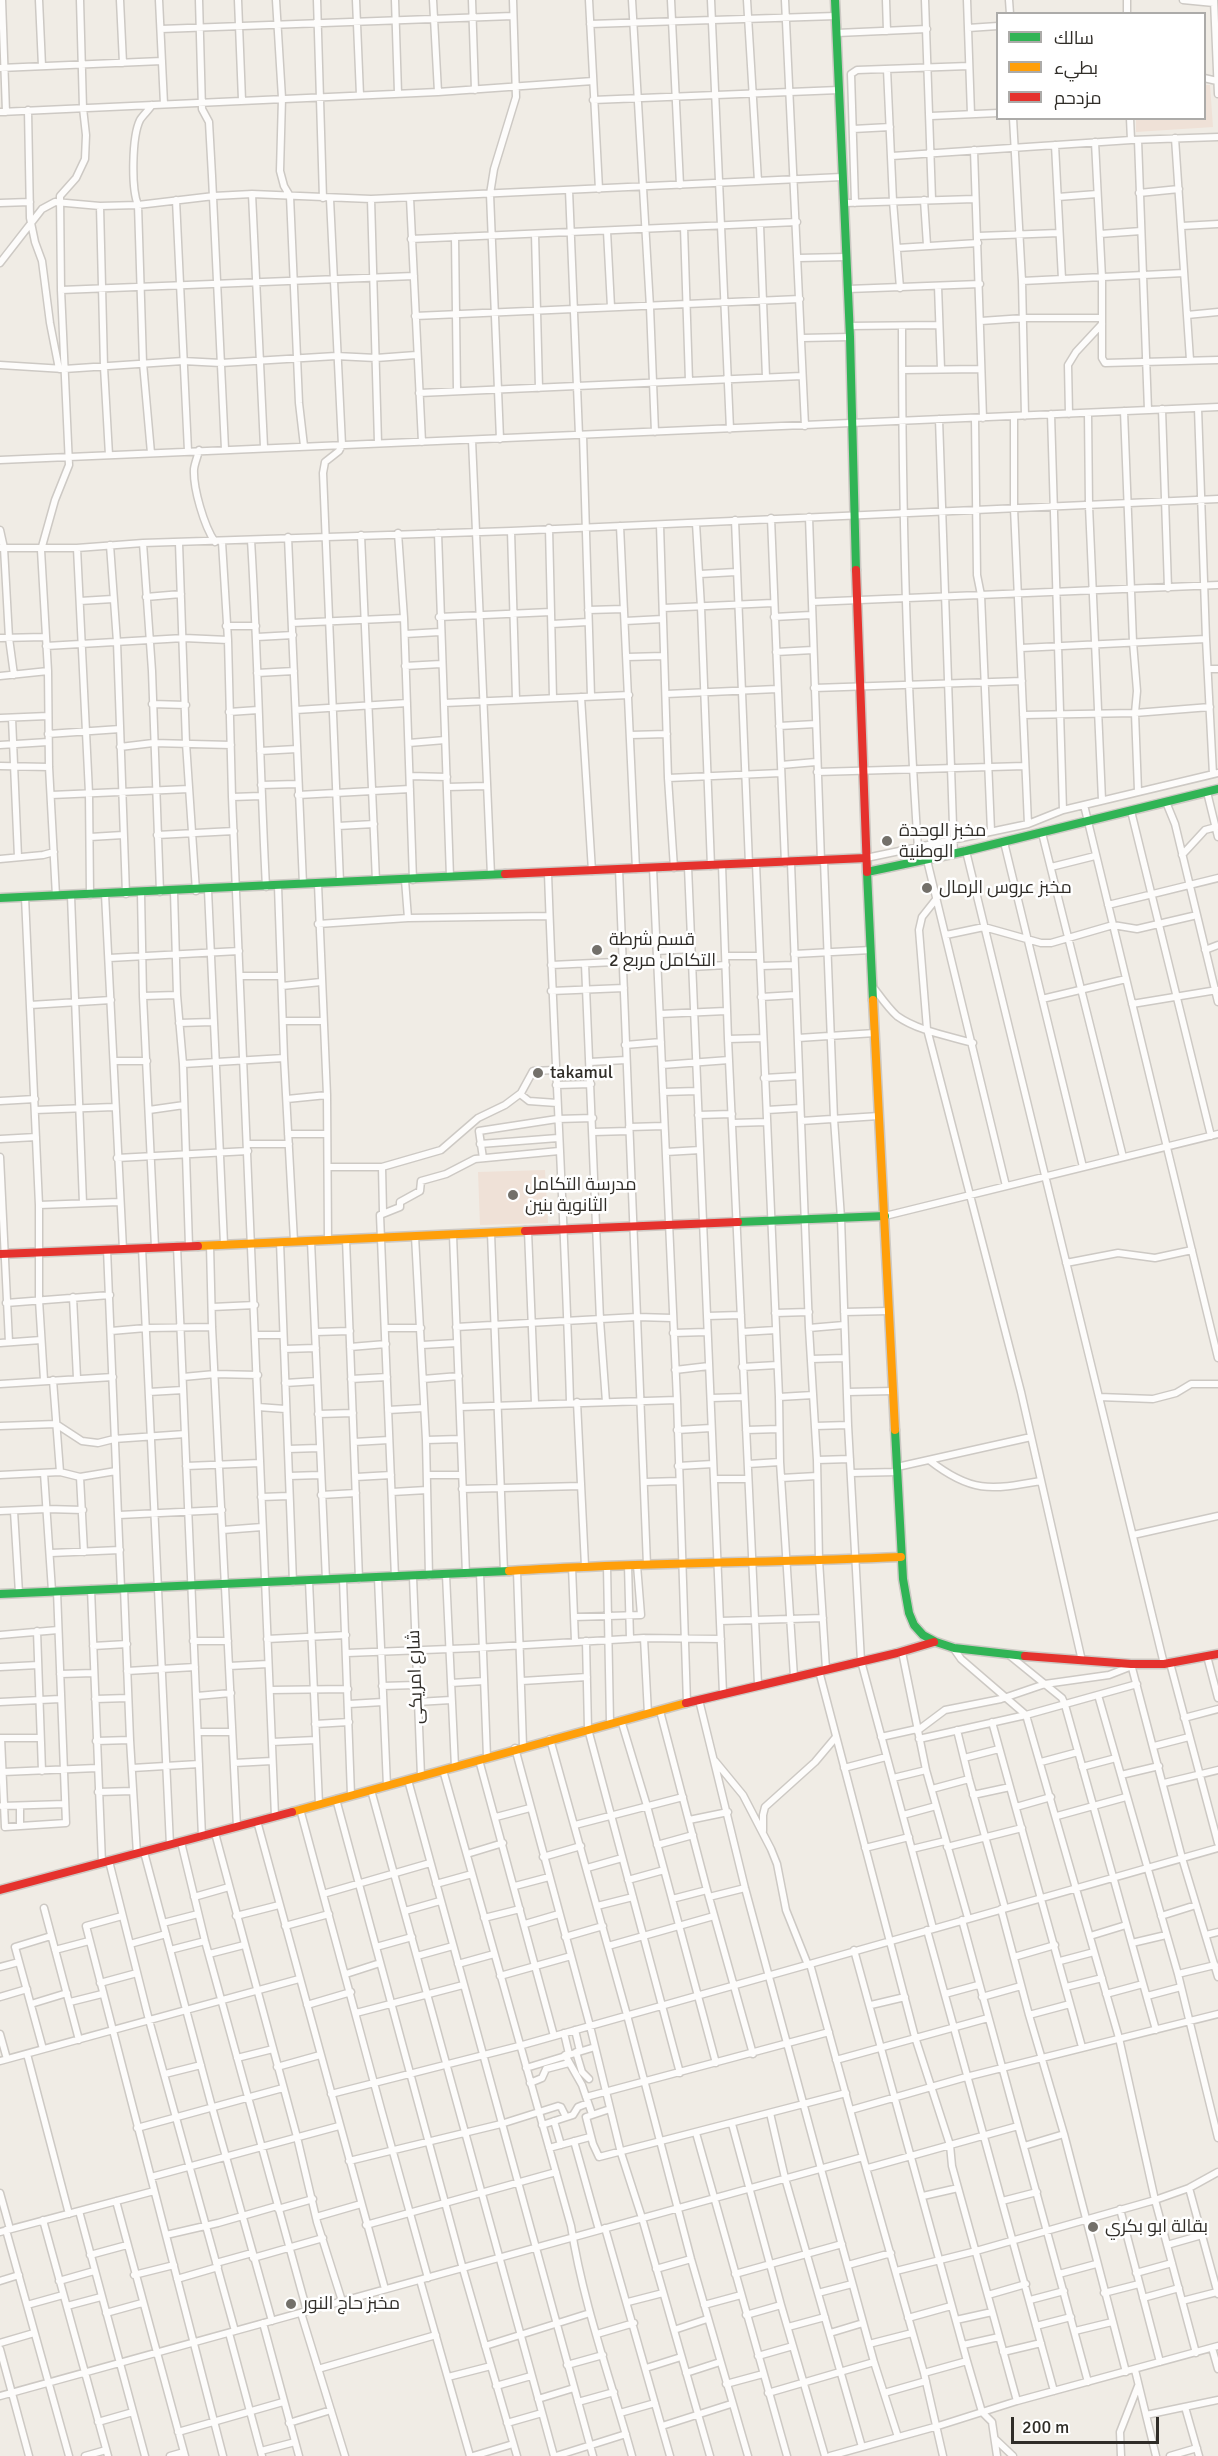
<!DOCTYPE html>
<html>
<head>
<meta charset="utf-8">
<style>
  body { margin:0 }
  #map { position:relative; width:1218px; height:2456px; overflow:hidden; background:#f0ece5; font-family:Signika,Cairo,sans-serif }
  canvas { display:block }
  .legend { position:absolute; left:996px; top:12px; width:210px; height:108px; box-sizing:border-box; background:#fff; border:2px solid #acaba9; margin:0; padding:8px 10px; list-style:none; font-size:18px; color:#302d28 }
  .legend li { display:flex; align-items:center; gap:12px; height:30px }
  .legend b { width:30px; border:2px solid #acaba9 }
  .scale { position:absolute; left:1011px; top:2417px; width:148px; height:27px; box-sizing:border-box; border:3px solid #302d28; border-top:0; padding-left:8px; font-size:18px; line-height:21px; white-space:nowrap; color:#302d28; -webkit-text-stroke:4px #fff; paint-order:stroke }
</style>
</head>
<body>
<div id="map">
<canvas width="1218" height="2456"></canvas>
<ul class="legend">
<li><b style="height:8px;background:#30b455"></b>سالك</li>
<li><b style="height:8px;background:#ff9f0a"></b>بطيء</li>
<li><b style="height:8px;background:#e5322d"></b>مزدحم</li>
</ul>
<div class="scale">200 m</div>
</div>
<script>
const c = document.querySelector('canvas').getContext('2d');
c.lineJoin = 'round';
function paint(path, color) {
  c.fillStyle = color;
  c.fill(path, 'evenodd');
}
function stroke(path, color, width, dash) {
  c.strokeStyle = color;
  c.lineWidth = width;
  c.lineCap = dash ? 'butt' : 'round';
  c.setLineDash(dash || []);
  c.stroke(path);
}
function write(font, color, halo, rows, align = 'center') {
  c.font = font + ' Signika,Cairo,sans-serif';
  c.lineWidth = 5;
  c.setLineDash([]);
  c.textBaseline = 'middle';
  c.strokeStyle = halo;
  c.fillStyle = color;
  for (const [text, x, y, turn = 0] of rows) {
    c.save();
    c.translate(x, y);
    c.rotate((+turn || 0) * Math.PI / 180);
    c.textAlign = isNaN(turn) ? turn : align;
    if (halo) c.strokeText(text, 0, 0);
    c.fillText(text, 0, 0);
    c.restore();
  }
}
paint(new Path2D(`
  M1205,85H1210L1213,127L1136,132V119L1204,118Z
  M545,1170L548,1223L480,1225L478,1172Z`), '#efe1d7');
const street = new Path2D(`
  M2,0L6,112
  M39,0L42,66
  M120,0L123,63
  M159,0L164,104
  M199,0L202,109L209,122L212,176L225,449
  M238,0L242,100
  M276,0L282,98L280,171L284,186L290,196L299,403L304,446
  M317,0L323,198
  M356,0L360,95
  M395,0L398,93
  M433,0L438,92
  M472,0L475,90
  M589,0L599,189
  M632,0L650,307L655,432
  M671,0L680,185
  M711,0L730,429
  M747,0L758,181
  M785,0L805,426
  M886,0L887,31
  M925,0L932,199
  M967,0L971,114
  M1009,0L1010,14
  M1127,0V14
  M1183,0L1214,3
  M1214,0L1218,94
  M590,24L836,16
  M968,28L998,26
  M161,29L513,16
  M837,33L927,29
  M0,68L162,61
  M887,69L893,201L900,288
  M1204,78L1217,81
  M593,100L839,90
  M28,110L30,218L35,242L42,261L50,323L59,369
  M0,112L438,92L593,81
  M931,116L998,113
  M1013,118L1022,281L1025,416
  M1130,118L1131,140
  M853,129L890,127
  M1175,138L1190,360
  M1138,140L1148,410
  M1095,142L1102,278V318
  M1055,145L1062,279
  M974,150L983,418
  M892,156L1131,140L1218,137
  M569,190L579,435
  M1139,193L1179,189
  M252,194L264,447
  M1058,197L1097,194
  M410,198L422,442
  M330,199L342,445L339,451L325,462L323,473L340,882
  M371,199L378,443
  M176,200L188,451
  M924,200L927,245
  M0,203L30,202
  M844,203L975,199
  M855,203L851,74L857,70L969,66
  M100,206L104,367L109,455
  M760,225L766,377
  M1182,226L1218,224
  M684,227L689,381
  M607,231L611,307
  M535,234L539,388
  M1100,234L1141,231
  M978,236L1059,233
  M455,237L457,391
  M411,239L797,222
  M897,248L978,243
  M798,258L846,257
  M0,263L42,209L55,202L100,206L138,205L214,196L252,194L371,199L842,177
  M1022,281L1184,273
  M938,286L941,369
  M848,289L980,284
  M61,290L414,276
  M1187,315L1218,312
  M415,316L800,299
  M981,321L1024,318H1102V358L1105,363L1218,360
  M849,326L938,325
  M902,326C902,500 906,674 918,848
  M802,338L850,337
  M0,365L64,369L183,361L221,363L336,356L376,358L416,355
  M902,370L981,369
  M419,393L802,376
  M1198,408L1206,639L1213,774
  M1162,409L1168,588
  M1124,411L1133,642L1137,691L1135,713L1138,791
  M1088,413L1089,506L1102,800
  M1051,414L1063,810
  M1069,414L1068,365L1076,352L1102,324
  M1014,417V508L1028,824
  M975,418L977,575L981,595L991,831
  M939,419L954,854
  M583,435L591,696
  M500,439L490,194L494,169L516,97L513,0
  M472,440L491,875
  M199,450C198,456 195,462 194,469C193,488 204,526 215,542
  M151,453L143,363L138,205C131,188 132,136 140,120C143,115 149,110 152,105
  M0,460L1218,407
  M809,517L821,861
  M771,518L785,863
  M735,520L749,864
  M696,523L701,607L711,866
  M660,525L668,778L674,868
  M620,526L636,869
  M549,528L553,698
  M0,530L4,548L9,638L14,675
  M511,531L516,699
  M398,533L404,618L413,880
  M438,533L450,877
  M361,535L376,881
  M288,537L303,884
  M251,540C258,655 260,771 266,887
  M222,542L228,640L232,797L275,1816
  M143,543L152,671L160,892
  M179,543L186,743L196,891
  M110,545L117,642L126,894
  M0,548H77L143,543L511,531L1218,499
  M77,548L89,793L90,895
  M700,574L736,572
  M146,597L181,594
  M80,601L113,599
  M812,602L1218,585
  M663,608L773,603
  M588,610L624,609
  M439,617L551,612
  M774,617L811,615
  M625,621L663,619
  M292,623L404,618
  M552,624L588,622
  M226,626H256
  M405,634L440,632
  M257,637L293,635
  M0,638L45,637
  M46,646L184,638L228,640
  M1021,648L1206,639
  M776,652L813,650
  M627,657L664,656
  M405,666L441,664
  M1208,669H1218
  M257,673L294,671
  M0,676L48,671
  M814,688L1022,681
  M666,694L777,689
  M581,697L592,871
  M444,703L629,695
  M152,704L186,705
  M296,710L407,703
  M229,712L258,710
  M1023,715L1135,713L1210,707
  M0,718L48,716
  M12,718L18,857
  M779,726L816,724
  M48,734L120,729
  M630,735L667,734
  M409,743L445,740
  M0,745L48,742
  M120,747L153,743L231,745
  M260,751L297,749
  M781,765L816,762
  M0,766L49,767
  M817,772L1025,766
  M410,776L447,777
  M668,778L781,773
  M261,785L297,784
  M447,787L486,786
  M1207,792L1218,837
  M51,795L189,789
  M298,795L410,789
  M232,797L261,796
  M1166,802L1175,824L1218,1002
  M1084,805L1218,1358
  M1131,811L1211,1136
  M338,826L374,824
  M1042,833L1123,1157
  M157,835L234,831
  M90,837L123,835
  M1004,842L1083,1167
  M966,851L1164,1664
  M1182,855L1205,830L1216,827
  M866,858L1028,824L1063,810L1218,773
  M0,859L43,855L54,852
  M927,860L1006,1186
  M824,861L834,1119L841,1218L848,1425L861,1661L933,1928
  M791,863L809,1328L817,1460L819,1560L826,1669
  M756,864L779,1397L780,1462L794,1677
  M722,865L728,1039L758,1684
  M688,867L723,1693
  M1051,867L1095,856
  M653,868L677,1400L687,1703
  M619,869L647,1565
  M548,873C554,1049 565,1226 570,1402
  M405,880L408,918
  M318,884L327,1095L328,1240
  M278,886L284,1058L294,1241
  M208,890L224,1244
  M174,892L177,995L183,1064L189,1246
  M141,893L143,996L155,1247
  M105,894L123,1249
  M56,896L49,767L48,671L41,550L55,500L69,465L61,290L60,196L76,178L85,159L86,135L83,108L80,0
  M71,896L83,1203
  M25,897L39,1205V1300L44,1380
  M937,898L922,917L919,930L927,1029L1021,1392L1082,1661
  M1108,905L1218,878
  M318,924L408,918L549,916
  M946,935L984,927L1041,943H1051L1113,925L1137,929L1197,915
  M1205,950L1218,945
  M657,951L691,949
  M794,954L871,950
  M726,956H760
  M109,958L239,951
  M585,964L600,1320L606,1402
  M551,965L658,960
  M761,966L794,965
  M692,967L726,965
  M240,976H281
  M282,986L321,982
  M873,987C880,996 888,1008 897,1016C918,1031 949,1036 973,1043
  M551,991L624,988
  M143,996L177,995
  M761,997L795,995
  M1042,999L1126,979
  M1132,1004L1217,990
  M30,1005L111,1000
  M660,1014L726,1011
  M283,1021H323
  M179,1023L213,1022
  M798,1038L875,1033
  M728,1039L763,1038
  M625,1045L661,1042
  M114,1061H147
  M590,1062L626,1060
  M183,1064L284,1058
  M662,1065L729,1060
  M764,1078L799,1076
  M556,1085L591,1084
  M663,1092L697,1091
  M520,1094L529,1101L557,1103
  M287,1099L327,1095
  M0,1101L35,1099
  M35,1110L114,1107
  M149,1110L184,1105
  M767,1110L800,1108
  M698,1115L732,1114
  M801,1121L879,1116
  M733,1123L767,1122
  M629,1127L664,1126
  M593,1132L629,1131
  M288,1134H327
  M0,1139L36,1137
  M248,1144H289
  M480,1144L558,1138
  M666,1152L700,1150
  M0,1157L9,1342
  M117,1158L248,1151
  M483,1158L479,1131L557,1119L593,1118
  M328,1167H382L441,1150L478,1118L505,1105L521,1093L533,1071L555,1070
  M382,1167L383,1212
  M39,1205L119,1202
  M885,1216L1218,1134
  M528,1231L535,1403
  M491,1233L504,1572
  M453,1235L466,1574
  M415,1236L426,1440L429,1576
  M346,1239L359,1579
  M311,1241L326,1580
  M280,1242L293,1582
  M210,1245L212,1327L237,1827
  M177,1246L202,1837
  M142,1248L170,1845
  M107,1249L121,1588
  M1066,1263L1118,1253L1155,1258L1192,1250
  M73,1297L77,1378
  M6,1303L110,1295
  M212,1307L255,1305
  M844,1312L889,1311
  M775,1313L809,1312
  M707,1316L741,1315
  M456,1327L637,1317L672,1318
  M385,1328H421
  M809,1328L844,1325
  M111,1331L146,1328L212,1327
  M315,1332L350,1331
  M742,1332L776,1330
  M673,1333L707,1332
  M256,1335H283
  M0,1343L41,1340
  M422,1345L457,1343
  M350,1347L386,1344
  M284,1349L316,1348
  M811,1359L845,1358
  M742,1367L777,1365
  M675,1370L709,1366
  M183,1377L215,1374L258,1375
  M351,1379L387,1377
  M423,1379L459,1376
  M53,1380L60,1472
  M285,1383L317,1381
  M0,1384L113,1377
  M149,1392L183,1390
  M847,1392L893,1391
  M779,1397L813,1395
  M1099,1397L1153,1399L1176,1393L1191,1384H1218
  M711,1398L744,1397
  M577,1402L585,1566
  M258,1407L285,1409
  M460,1407L677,1400
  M388,1410L424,1408
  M318,1414L353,1413
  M0,1426L56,1424L82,1441L98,1443L114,1439L185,1434
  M815,1426L848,1425
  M677,1430L711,1428
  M746,1430L779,1429
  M426,1440L460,1439
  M354,1442L389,1440
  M288,1449L319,1448
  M817,1460L850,1459
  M929,1460C971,1493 990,1490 1041,1481
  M748,1464L780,1462
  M186,1466L260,1463
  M678,1466L713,1464
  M897,1467L1031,1437
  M44,1473L52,1591
  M851,1473L897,1472
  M0,1475L60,1472L80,1477L116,1471
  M427,1475H461
  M289,1476L320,1475
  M80,1477L84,1552
  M356,1477L391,1475
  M781,1478L817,1476
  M714,1479H748
  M645,1482L679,1481
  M462,1489L581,1486
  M392,1492L427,1490
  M321,1495L356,1493
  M261,1497L289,1496
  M0,1511L47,1509L83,1510
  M14,1511L19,1593
  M119,1515L222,1510
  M223,1530L262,1527
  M1133,1535L1218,1516
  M51,1553L120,1550
  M628,1565L630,1639
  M607,1566L610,1723
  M572,1567L575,1641
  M517,1571L523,1746
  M480,1573L487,1757
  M446,1575L455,1767
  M395,1577L380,1215L400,1207V1202L420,1191L421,1181L446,1174L475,1159L559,1151
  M413,1577L421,1776
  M378,1578L387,1786
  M343,1580L351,1795
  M309,1581L319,1804
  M124,1588L130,1740L137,1854
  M91,1589L102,1863
  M574,1617L641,1615L637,1565
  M720,1621L823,1618
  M37,1631L42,1771
  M0,1635L58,1630
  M644,1638L648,1714
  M267,1639L346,1635
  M193,1641H228
  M586,1641L588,1729L680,2073
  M93,1646L127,1644
  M954,1649L961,1659L1026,1715L1119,2038L1155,2200L1196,2353
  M902,1652L926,1770L968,1918
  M347,1653L475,1648L644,1638L721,1639
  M1009,1655L1062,1698L1065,1705L1156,2030
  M1207,1656L1218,1698
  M1170,1663L1218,1843
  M1131,1664L1182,1858L1218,1977
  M229,1666L268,1664
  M0,1667L38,1665
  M127,1671L195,1667
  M819,1671L915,2037L950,2145L952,2166L1017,2401
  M60,1674L94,1673
  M522,1681L587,1677
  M451,1683L484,1681
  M382,1686L416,1685
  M270,1690L348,1689
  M1098,1695L1178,1974L1218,2138
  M197,1696L231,1693
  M95,1699L128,1698
  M699,1700L745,1888L821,2169L874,2362L898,2437
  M0,1702L60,1699
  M417,1702L451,1700
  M349,1704L383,1702
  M660,1711L707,1890L753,2054
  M1184,1718L1218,1709
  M621,1720L647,1806L716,2063
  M992,1722L1082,2047
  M315,1724L349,1722
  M957,1730L969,1779L1005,1908
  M917,1731L945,1710L1001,1699L1045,1684L1109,1675L1132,1666
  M198,1732H232
  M881,1737L917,1729
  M0,1738H40
  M1,1738L5,1827L66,1823L57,1591
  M550,1739L627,2015L691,2259L748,2456
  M919,1739L1026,1715L1137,1684
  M96,1741L130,1740
  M272,1742L316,1740
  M1154,1746L1189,1737
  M515,1748L590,2026L621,2153L642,2218L710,2456
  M964,1758L999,1749
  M479,1760L554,2036
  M715,1761L743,1795L771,1849L777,1864L786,1910L808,1965
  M1041,1762L1078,1752
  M234,1763L272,1761
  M1082,1767L1116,1758
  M132,1768L199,1764
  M844,1768L886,1757
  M443,1770L571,2226C583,2304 611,2380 632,2456
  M3,1772L97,1768
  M1121,1775L1159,1766
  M893,1778L926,1770
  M408,1780L593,2456
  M1164,1783L1218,1770
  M932,1789L969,1779
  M371,1790L554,2456
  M98,1792L133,1791
  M973,1795L1010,1787
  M336,1799L463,2269L517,2456
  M2,1806L65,1804
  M20,1806V1826
  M1016,1807L1051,1797
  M300,1809C342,1966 384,2122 428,2278
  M903,1815L936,1806
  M1057,1816L1126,1797
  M496,1817L530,1808
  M689,1820L728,1812
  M257,1821L385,2289
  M575,1825L683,1797
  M763,1831V1815L765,1807L815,1762L836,1737
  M215,1833L297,2137L317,2222L342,2301
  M181,1842L205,1941L307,2311
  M657,1845L693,1835
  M947,1847L1022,1828
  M865,1848L909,1837
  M912,1849L945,1841
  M144,1852L212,2107L272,2321
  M467,1854L503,1843
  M543,1857L581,1846
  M109,1861L149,2020L235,2331
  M587,1868L622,1858
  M628,1880L664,1870
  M436,1884L472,1874
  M515,1886L549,1877
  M323,1894L430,1863
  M194,1897L229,1887
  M709,1897L745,1888
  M672,1899L707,1890
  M597,1906L633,1897
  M44,1908L79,2040
  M1001,1909L1029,2015L1064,2134L1126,2372
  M405,1911L440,1901
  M122,1916L86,1926L223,2456
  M236,1916L279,1905
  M1161,1916L1196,1905
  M484,1918L520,1909
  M962,1920L1088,2382
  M163,1923L198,1914
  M525,1924L559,1914
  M285,1926L329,1914
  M927,1930L1054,2391
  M1206,1935L1218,1932
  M1090,1936L1126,1925
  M565,1937L603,1926
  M1132,1943L1166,1935
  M130,1944L166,1934
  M608,1946L714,1916
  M376,1947L412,1937
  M55,1950L89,1941
  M170,1950L205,1941
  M854,1950L967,2361L982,2412L992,2422L997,2456
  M209,1954L244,1945
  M417,1956L453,1946
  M1014,1957L1055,1945
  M1060,1961L1094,1952
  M458,1964L494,1954
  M810,1964L1218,1848
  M0,1967L19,1962
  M346,1974L380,1963
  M1178,1974L1215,1965
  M500,1976L571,1956
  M100,1983L137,1973
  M1066,1987L1102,1978
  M945,1994L978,1985
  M1106,1994L1143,1984
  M1147,1996L1181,1987
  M0,1997L27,1989
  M982,1997L1021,1986
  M70,2002L102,1994
  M31,2004L67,1993
  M307,2005L351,1992
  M871,2005L905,1997
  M356,2013L463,1985
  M1029,2015L1070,2004
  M575,2030L580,2051
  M564,2033L569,2054
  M0,2034L7,2059
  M43,2049L15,1947L51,1936
  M576,2052L582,2072L589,2079
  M27,2054L69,2214
  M565,2055L582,2085L592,2114
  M237,2058L273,2049
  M836,2060L988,2018
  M0,2061L299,1979
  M277,2067L320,2055
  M526,2068L595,2047
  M165,2074L201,2065
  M530,2083L542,2078L546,2069L569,2063
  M331,2094L519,2046L810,1964L863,2157
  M586,2097L829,2032
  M610,2109L586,2117L593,2144L599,2157L846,2093
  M851,2110L966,2077L1218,2014
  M770,2113L785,2178L862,2447
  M554,2121L561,2145
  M732,2124L781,2305L825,2456
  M542,2125L573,2115L578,2107L588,2103
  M137,2128L283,2088
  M696,2133L787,2456
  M574,2141L599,2230
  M1024,2146L1064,2134
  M549,2148L590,2137
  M349,2161L501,2124L558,2106L561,2107L566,2117
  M868,2168L1018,2126
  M151,2177L339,2126
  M1189,2188L1218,2294
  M0,2193L10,2229
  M923,2196L958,2188
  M116,2201L185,2456
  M1002,2201L1037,2192
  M278,2209L313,2199
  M1120,2209L1160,2362
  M79,2211L145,2456
  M316,2217L361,2204
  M43,2220L108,2456
  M366,2225L556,2172
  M605,2228L670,2456
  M6,2230L69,2456
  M0,2232L154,2191
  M166,2235L218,2223L277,2206
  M1167,2245L1202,2235
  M90,2255L127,2245
  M253,2258L323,2238
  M216,2263L252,2253
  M848,2265L891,2253
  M656,2269L691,2259
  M896,2271L976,2251L1155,2200L1189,2188L1218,2172
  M1136,2273L1172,2263
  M735,2274L842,2244
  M1059,2274L1096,2264
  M134,2275L174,2265
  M177,2279L218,2267
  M420,2280L470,2456
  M0,2281L19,2275
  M59,2281L94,2271
  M818,2293L852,2284
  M1104,2293L1139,2284
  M988,2295L1026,2284
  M1143,2298L1179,2288
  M1030,2300L1064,2291
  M1182,2301L1217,2292
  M628,2302L663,2293
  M27,2305L63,2295
  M704,2305L741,2295
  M67,2306L101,2297
  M106,2313L142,2303
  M301,2313L345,2456
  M746,2315L781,2305
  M908,2318L951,2306
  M956,2320L992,2312
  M263,2323L299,2456
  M1036,2326L1071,2317
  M788,2327L825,2317
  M674,2330L707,2319
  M1075,2331L1112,2322
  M229,2333L262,2456
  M830,2333L863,2323
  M597,2334L634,2323
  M0,2343L34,2333
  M869,2344L912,2333
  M963,2345L999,2337
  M485,2346L590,2313
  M1212,2348L1218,2369
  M0,2349L29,2456
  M1003,2352L1041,2343
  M758,2356L793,2346
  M567,2365L603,2355
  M646,2368L681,2357
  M318,2369L436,2335
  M1135,2370L1156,2456
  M686,2373L720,2362
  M924,2373L967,2361
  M448,2377L491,2366
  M726,2384L763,2374
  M496,2386L531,2376
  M768,2393L874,2362
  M884,2393L926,2381
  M0,2396L863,2157L924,2373L943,2456
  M538,2399L574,2388
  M578,2402L614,2392
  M1185,2407L1199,2456
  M620,2413L655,2403
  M1146,2415L1218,2400
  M98,2422L133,2412
  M289,2423L331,2410
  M507,2423L542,2413
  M662,2426L731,2404
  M178,2432L283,2402
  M995,2439L1013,2456
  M261,2451L295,2442
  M85,2456L106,2450
  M170,2456L184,2452
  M473,2456L513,2444
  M556,2456L626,2434
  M830,2456L938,2426L1017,2401L1218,2346
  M1121,2456L1120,2432L1138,2386
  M1170,2456L1197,2448`);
const fast = new Path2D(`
  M835,0L850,337L856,570
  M0,898L505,874
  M873,1000L867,872L966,851L1218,789
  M738,1222L885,1216
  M895,1430L903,1579L909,1613L914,1625L923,1635L936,1642L954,1648L1025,1656
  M0,1594L509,1571`);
const slow = new Path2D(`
  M873,1000L895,1430
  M198,1246L525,1231
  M509,1571C639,1562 770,1563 901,1557
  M292,1812L686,1703`);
const jam = new Path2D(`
  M856,570L867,872
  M505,874L866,858
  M525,1231L738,1222
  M0,1254L198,1246
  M1025,1656L1131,1664H1164L1218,1654
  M686,1703L897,1653L934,1642
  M0,1890L292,1812`);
stroke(street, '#cdc9c4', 9);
stroke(fast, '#cdc9c4', 11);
stroke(slow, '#cdc9c4', 11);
stroke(jam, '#cdc9c4', 11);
stroke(street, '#fdfcfb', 6);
stroke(fast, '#30b455', 8);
stroke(slow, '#ff9f0a', 8);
stroke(jam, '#e5322d', 8);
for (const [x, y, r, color] of [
  [887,841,6,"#73706a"],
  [927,888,6,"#73706a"],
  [597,950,6,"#73706a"],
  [538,1073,6,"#73706a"],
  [513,1195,6,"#73706a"],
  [1093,2227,6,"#73706a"],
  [291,2304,6,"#73706a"]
]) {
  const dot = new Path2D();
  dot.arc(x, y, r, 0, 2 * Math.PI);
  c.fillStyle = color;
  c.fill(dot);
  stroke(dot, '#fff', 2);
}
write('18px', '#302d28', '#fff', [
  ["مخبز الوحدة",899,831],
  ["الوطنية",899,852],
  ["مخبز عروس الرمال",939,888],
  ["قسم شرطة",609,940],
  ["التكامل مربع 2",609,961],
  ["takamul",550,1073],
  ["مدرسة التكامل",525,1185],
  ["الثانوية بنين",525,1206],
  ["بقالة ابو بكري",1105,2227],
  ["مخبز حاج النور",303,2304]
], 'left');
write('18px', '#302d28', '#fff', [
  ["شارع امريكى",416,1677,-92]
]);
</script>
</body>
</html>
